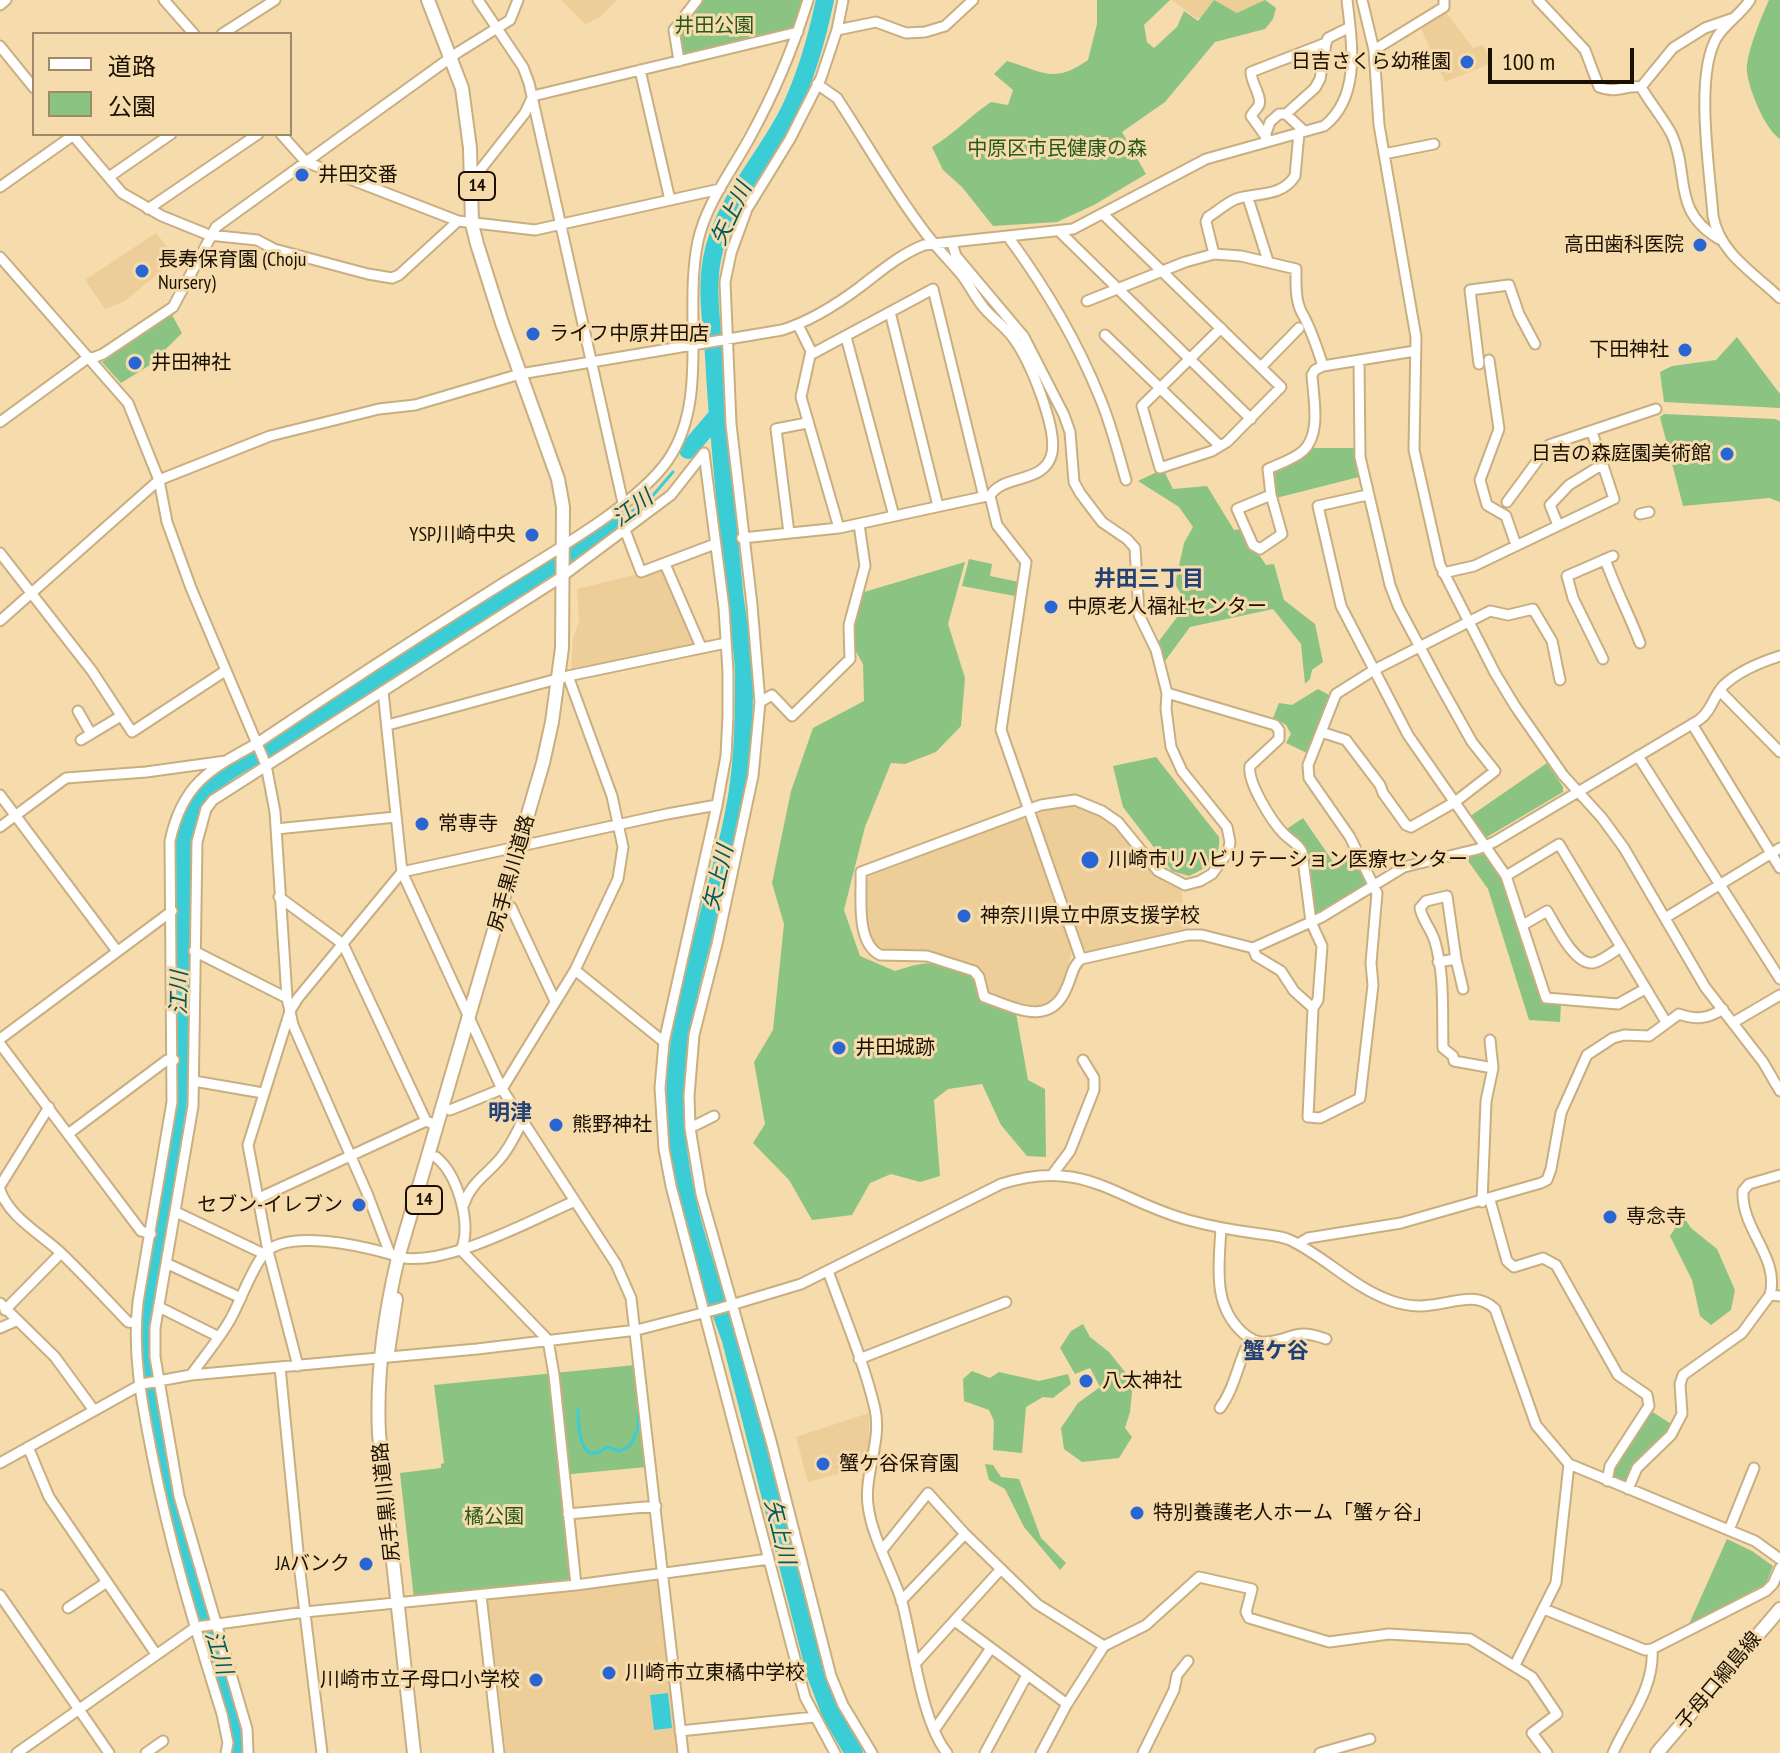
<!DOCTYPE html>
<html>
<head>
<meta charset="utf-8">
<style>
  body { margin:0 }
  #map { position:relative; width:1780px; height:1753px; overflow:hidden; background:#f6dbac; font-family:"PT Sans Narrow","Noto Sans JP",sans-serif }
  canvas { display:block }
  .legend { position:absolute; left:32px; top:32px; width:260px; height:104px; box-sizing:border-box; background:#f6dbac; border:2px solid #9e8a68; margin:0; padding:10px 14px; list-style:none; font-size:24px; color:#191001 }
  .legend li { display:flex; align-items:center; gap:16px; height:40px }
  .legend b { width:40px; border:2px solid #9e8a68 }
  .scale { position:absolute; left:1488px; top:48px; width:146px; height:36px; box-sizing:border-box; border:4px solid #191001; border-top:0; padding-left:10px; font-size:24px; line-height:28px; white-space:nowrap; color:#191001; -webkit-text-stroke:6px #f6dbac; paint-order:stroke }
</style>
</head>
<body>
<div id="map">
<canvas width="1780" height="1753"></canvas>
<ul class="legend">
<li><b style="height:10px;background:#fff"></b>道路</li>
<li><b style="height:22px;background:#8bc482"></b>公園</li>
</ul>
<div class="scale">100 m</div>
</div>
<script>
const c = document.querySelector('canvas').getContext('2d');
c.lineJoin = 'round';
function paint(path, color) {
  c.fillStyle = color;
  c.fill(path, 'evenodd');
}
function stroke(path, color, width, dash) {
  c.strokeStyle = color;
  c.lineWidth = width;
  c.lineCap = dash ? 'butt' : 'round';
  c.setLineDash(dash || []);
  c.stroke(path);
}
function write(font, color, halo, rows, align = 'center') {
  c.font = font + ' "PT Sans Narrow","Noto Sans JP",sans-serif';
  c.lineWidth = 6;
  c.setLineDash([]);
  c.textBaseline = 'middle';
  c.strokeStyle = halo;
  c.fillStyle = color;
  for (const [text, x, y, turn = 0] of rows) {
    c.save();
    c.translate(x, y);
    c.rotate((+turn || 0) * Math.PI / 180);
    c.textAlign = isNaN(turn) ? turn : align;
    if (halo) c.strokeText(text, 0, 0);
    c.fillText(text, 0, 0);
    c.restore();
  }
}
paint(new Path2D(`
  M561,0H617L599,18L585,24Z
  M1172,0H1267L1238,17L1196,18Z
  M1444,10L1473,48L1483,45L1492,63L1445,82L1419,24Z
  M156,233L177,259L123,302L105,309L85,280Z
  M659,569L664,570L696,642L692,648L575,672L571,669L573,639L579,621L577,589Z
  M1064,805L1087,808L1111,820L1160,879L1170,885L1181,888L1188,929L1090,952L1083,949L1036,819L1040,809Z
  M1022,818L1027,822L1072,949L1063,985L1049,1005L1034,1010L987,995L977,971L882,951L868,940L865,893V883L870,876Z
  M869,1413V1453L853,1470L808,1482L796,1437Z
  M658,1580L678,1753H506L488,1598Z`), '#edce98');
paint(new Path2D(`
  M702,0H802L794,31L682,55L678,31Z
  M1097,0H1170L1144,25L1147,42L1154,48L1177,27L1184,11L1198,21L1214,0L1237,13L1265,0L1276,8L1273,19L1265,29L1215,42L1165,102L1122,132L1146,174L1094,205L1057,222L993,226L962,187L943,170L932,147C954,134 970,116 991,102L1008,105L1013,90L994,74L1007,61C1042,71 1053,85 1088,60L1097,24Z
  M1769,0H1780V139C1765,129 1749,90 1747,72C1745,55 1762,16 1769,0Z
  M172,315L182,333L150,365L121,383L102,362Z
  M1737,337L1780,394V408L1664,402L1660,372L1672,366L1716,360Z
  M1664,414L1775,419L1780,421V502L1769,498L1683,506L1660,417Z
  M1312,448H1355L1359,477L1276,498L1275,471L1298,460Z
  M1163,469L1173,489L1207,486L1234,530L1242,529L1266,565L1274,564L1284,600L1315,624L1323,662L1312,670L1310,679L1305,684L1301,644L1273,609L1190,627L1165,661L1159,641L1187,604L1175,584L1184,543L1193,527L1179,507L1138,481Z
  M969,559L992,564L990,576L1019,582L1015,596L962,586Z
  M965,562L948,624L965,678L961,726L936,752L905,764L891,763L865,827L844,910L860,956L895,971C934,958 936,963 973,977L978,996L983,1002L1016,1013L1028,1080L1045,1089L1046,1157L1027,1156L1001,1125L982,1084L948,1089L934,1100L940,1176L920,1182L891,1174L870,1183L852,1215L812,1220L789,1180L753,1143L765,1124L754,1062L773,1030L784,924L772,883L791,791L813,728L864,701L863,664L850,641L864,592Z
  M1318,689L1329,695L1307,753L1286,743L1291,734L1286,725L1273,718L1279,703L1292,705Z
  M1156,757L1219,837C1221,859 1208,867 1189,876L1172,871L1123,807L1113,766Z
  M1547,763L1563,787V792L1487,837L1483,836L1469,817Z
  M1303,818L1336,866L1355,854L1368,880L1367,885L1318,914L1312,911L1304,847L1298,838L1285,830Z
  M1485,854L1504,881L1541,1002L1561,1004L1560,1022L1529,1020L1488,889L1466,858Z
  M1683,1216L1691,1228L1717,1249L1735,1290L1731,1310L1711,1325L1700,1316L1692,1280L1670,1236Z
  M1083,1324L1090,1337L1109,1352L1133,1382L1130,1412L1125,1428L1132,1437L1119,1458L1082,1462L1064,1449L1061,1428L1078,1403L1100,1387L1090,1368L1075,1374L1060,1348L1071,1331Z
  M635,1365L646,1467L561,1475L572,1579L414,1599L400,1473L441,1468V1464L444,1463L434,1385Z
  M972,1371L990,1378L999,1372L1039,1381L1068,1374L1071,1384L1053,1398L1043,1397L1026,1407L1022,1453L993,1450L994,1421L989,1410L964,1401L963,1379Z
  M1651,1411L1673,1425C1658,1447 1637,1458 1623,1484L1612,1479L1614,1469Z
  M985,1464L993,1465L1001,1477L1019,1479L1041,1538L1066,1563L1060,1570L1024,1527L1005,1489L989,1480Z
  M1727,1539L1752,1551L1773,1566L1766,1584L1689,1624Z`), '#8bc482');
paint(new Path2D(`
  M668,1693L672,1728L654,1730L650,1695Z`), '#3bcdd6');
stroke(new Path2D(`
  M618,521L649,500L673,472
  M578,1410C578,1427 580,1469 607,1447L619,1451L630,1446L638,1428V1414`), '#3bcdd6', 3);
stroke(new Path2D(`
  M825,0C817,38 806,77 789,112C764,162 722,203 712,259C706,291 712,324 714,356C718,435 727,513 734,591C737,621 745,651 744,681C744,725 743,770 734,813C717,901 682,987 676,1077C669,1166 701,1258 731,1340L816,1675L831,1714L854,1753
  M688,450L717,416
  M239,1753L238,1719L165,1482V1463L150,1389L144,1345L178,1101L183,850C186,838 187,824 191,813C205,775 264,752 297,734L618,521`), '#3bcdd6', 18);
const minor = new Path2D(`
  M164,0L194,34
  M478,0L523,67L529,83L623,503
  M843,0L837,30L821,78L790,139L747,209L731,253L725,282L731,424L752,605L760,702L753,776L717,944L694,1035L689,1096L690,1128L701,1194L771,1441L831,1676L843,1705L872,1753
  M1362,0L1374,50L1379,125L1416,337L1414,450L1440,565L1495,673L1515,706L1563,775L1602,818L1624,848L1705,987L1763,1062L1780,1091
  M1538,0L1585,50L1599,87C1615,94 1625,85 1641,87L1673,48L1705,28L1731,19
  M1750,0C1741,14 1726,23 1717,37C1694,75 1710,171 1713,216C1720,254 1754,273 1780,298
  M0,5L6,0
  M837,30L876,22L906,33L925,32L945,26L973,0
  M222,34L275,0
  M0,46L34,88
  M1374,50L1444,7V0
  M679,61L674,30L697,0
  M640,70L670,200
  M817,84L837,98C866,142 892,189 924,231C935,246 948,259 960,273C969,284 975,297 984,308C993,319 1006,327 1014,339C1030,361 1057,427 1052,453C1045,485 1003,473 990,496L997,525L1026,562L1001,730L1081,959
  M1641,87C1650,103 1664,119 1672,135C1690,175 1671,210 1719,239
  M533,96L798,32
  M1286,114L1315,88L1320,79L1326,43
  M72,134L122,193L162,216L209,235L257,240L274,249L368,274L392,278L399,275L458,221
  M281,134L306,162L458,221L535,230L720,189
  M1265,136L1270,122L1279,114H1286L1304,131
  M1269,141L1251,116C1253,112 1257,109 1259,105C1262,96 1251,83 1251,72L1326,43L1328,38L1350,27
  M1384,154L1434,144
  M477,174L525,113L533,96
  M109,177L171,134
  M0,187L75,134
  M1248,198L1268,261
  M148,209L258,134
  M1103,214L1281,387L1227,442L1212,451L1160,468L1142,406L1221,328
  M1060,232L1251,419
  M1009,238C1045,287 1077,341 1100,398C1111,424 1118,453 1126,480
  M952,243L956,256L1024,337L1064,415L1070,432L1074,482L1080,493L1102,522L1127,539L1135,548L1139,615L1156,650L1167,693L1166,709L1171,747L1182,771L1227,827L1230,842L1228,852L1212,874L1200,881L1185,885L1158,871L1118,822L1102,811L1075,800L1041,805L861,872C862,896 855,942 880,955L927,956L974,971L979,977L984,997C1014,1007 1050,1029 1067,987C1072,976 1072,967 1081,959L1188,935H1202L1253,948L1322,917L1404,867L1478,849L1494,842L1699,720C1712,711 1713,696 1724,685C1739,671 1761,662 1780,656
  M1214,254L1206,222L1208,217C1217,212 1226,203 1236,199C1256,192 1281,198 1295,176L1299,133
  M0,257L128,403L159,480L167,522L191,588L266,765L275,812L287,998L293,1025L367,1193L390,1254C433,1275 533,1219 575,1201
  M1087,301L1185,262L1214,254L1241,256L1296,269C1296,282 1295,301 1302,313C1311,329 1317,347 1323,366
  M890,312L938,506
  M798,325L811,351L801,397L839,528
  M1105,335L1220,446
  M846,337L894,516
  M810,355L933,289L984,497
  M90,359L103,354L173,307L216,227L457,53L510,20L518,0
  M1489,360L1499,429L1480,480L1487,505L1506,516L1516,545
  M1479,364L1470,290L1509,285L1519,314L1535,344
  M1261,367L1299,328
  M0,422L89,357
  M1271,495L1237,509L1253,545L1260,549L1282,534L1271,495L1268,469C1279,464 1294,459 1303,451C1322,434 1313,397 1312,375L1315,370L1323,366L1415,351
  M1367,495L1318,506L1341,606L1408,735L1506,876L1546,998L1618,1004L1645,989
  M1507,502L1549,445L1656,409
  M1640,514L1649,512
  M1558,525L1550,505L1569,485L1603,464
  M625,530L641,572L715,544
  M789,533L776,429L807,423
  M742,538L839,528L987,496
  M0,553L92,671L132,732L225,671
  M1605,559C1615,588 1629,614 1640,643
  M665,564L701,647
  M1443,573L1474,566L1614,499L1592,432
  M0,621L159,480L270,436L379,409L415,405L520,374L782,330C811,321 836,305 860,287C881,271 899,255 924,245L1073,229L1206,159L1324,126C1361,97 1352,43 1347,0
  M1603,659L1573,598L1567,576L1613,556
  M383,691L402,872L502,1089L616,1264L631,1298L683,1753
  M1720,691L1780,752
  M1167,693L1275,725L1279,730V739L1250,766C1247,782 1272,822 1284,834C1291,841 1298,843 1302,852L1311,922L1322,946L1318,1000L1313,1008L1308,1117L1320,1118L1360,1098L1373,985L1371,963L1377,893L1350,837L1309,778L1308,765L1336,694L1374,670L1490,611L1508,615L1533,609L1552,641L1560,680
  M760,702L772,695L792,716L850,659L849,625L865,566L859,524
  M78,711L91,734
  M1692,724L1780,868
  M388,725L568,676L726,643
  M1321,732L1346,740L1380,785L1383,793L1406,825L1411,827L1455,802L1495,771L1472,742L1439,683L1398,606L1390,585L1360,457L1359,361
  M81,740L121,716
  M1638,756L1780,979
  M0,795L117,951
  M0,827L66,778L146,772L226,761
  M276,829L396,817
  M1506,876L1559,844L1666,1022
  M279,897L343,944L426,1121
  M511,907L555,1001
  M1665,918L1780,848
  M1523,925L1547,911C1556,925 1574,965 1593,963C1602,961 1613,952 1621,947
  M1253,948L1256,956L1281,971L1294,991L1313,1008
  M194,951L287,998
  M1456,959L1463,989
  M1438,962L1456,959L1447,896L1426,901L1420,908C1422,920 1432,930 1435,942C1445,976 1442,1013 1443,1048L1453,1056L1454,1061L1493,1068
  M575,970L664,1042
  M1734,1022L1780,995
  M0,1039L172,911
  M0,1044L141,1231L151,1234
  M194,1081L263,1093
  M450,1110L502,1089L575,970L618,879L623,847L612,796L568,676
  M690,1128L714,1116
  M68,1134L167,1060H174
  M436,1157C458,1175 472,1224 461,1250L548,1340L554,1375L576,1585
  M1052,1175L1070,1151L1094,1090V1078L1083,1060
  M0,1186L49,1107
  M0,1190C9,1217 41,1234 61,1253C84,1275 106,1299 128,1322L136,1323
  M259,1198L426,1121L431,1123
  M1490,1200L1507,1261L1514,1267L1543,1258L1556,1265L1618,1375L1647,1395L1649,1406L1610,1466L1607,1481
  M1482,1202L1486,1101L1493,1068L1490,1040
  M464,1204C471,1183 485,1176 499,1160C509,1149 515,1136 522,1122
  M176,1212L264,1254
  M1221,1228C1219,1266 1212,1305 1243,1333C1250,1339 1257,1343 1266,1342C1294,1340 1293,1327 1326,1339
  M1298,1244L1308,1238L1401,1223L1541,1183L1547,1180L1551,1169L1561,1113L1587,1055L1613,1038L1624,1035L1649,1036L1679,1014C1695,1020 1708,1019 1723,1009
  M168,1264L241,1298
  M828,1271C844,1316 864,1362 875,1409C882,1441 864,1474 868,1505C871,1535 893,1573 902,1602C913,1643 921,1721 947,1753
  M1770,1295C1780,1257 1741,1230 1743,1191L1749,1184L1780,1175
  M0,1303L55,1357L93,1409
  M161,1308L219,1337
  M5,1310L61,1253
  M0,1328L16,1321
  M859,1359L1006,1302
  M298,1366L268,1251L248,1145L290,1011L298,998L402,872L667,814L717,805
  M280,1367L300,1572L322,1753
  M191,1375C204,1357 219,1339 230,1320C240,1302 252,1268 264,1254C286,1228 362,1246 390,1254
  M1220,1408C1235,1388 1238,1362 1250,1339
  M28,1447L49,1497L156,1654
  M0,1463L142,1384L191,1375L477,1349L637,1330L718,1309L801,1284L1001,1184C1085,1157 1115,1200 1188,1220C1210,1226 1232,1230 1254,1233C1265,1235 1279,1235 1290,1240C1324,1256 1353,1287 1389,1300C1402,1305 1418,1307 1431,1305C1454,1303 1476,1291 1495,1309L1536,1425L1569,1464L1755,1541L1780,1559
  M1628,1489L1637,1468L1671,1435L1682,1414L1680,1384L1683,1375L1742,1333L1770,1295L1780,1296
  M568,1514L656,1506
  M1729,1530L1754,1468
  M883,1549L928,1493L965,1534L1037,1604L1104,1646
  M0,1595L109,1753
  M481,1595L499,1753
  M901,1601L965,1534
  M68,1608L107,1582
  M1544,1609L1645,1650L1652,1649L1766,1591L1773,1584L1780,1568
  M956,1622L1067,1704
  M915,1664L1001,1569
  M1515,1665L1556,1583L1569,1464
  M935,1729L991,1648
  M680,1731L814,1717
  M17,1753L196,1627L305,1612L576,1585L769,1559
  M146,1753L163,1741
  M226,1753L228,1743L222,1714C195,1628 169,1542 152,1454C142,1403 132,1355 138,1302L172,1102L170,841C182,785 208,770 256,744C333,692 411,641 489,592C540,559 635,508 668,460C710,399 683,311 698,241C706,204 731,172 749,139C774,94 793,49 808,0
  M248,1753L247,1729L179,1496L155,1357V1328L193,1106L197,842L206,809L213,800L560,578L671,495L704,453L724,608L728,672V716L726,756L717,805L664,1042L660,1088L664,1149L671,1186L805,1697L835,1753
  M985,1753L1027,1675
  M1041,1753L1067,1704L1104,1646L1146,1625L1199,1577L1252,1589L1246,1612L1249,1618L1329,1642L1389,1634L1470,1639L1532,1677L1557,1714L1532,1733L1547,1753
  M1143,1753L1174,1690L1177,1675L1188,1661
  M1320,1753L1370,1739
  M1613,1753C1628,1719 1655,1688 1652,1649`);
const major = new Path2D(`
  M388,1352L396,1299
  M414,1753L379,1434C376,1373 384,1317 398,1258L543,763L552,722L562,648L563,507L558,479L502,323L477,244L472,224L470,148L462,88L428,0
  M1657,1753L1780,1609`);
stroke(minor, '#c9ae81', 13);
stroke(major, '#c9ae81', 16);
stroke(minor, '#fff', 9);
stroke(major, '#fff', 12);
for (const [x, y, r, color] of [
  [1467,62,8,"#2966d3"],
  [302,175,8,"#2966d3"],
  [1700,245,8,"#2966d3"],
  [142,271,8,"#2966d3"],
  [533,334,8,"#2966d3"],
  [1685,350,8,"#2966d3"],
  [135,363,8,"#2966d3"],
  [1727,454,8,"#2966d3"],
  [532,535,8,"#2966d3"],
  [1051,607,8,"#2966d3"],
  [422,824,8,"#2966d3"],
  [1090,860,10,"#2966d3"],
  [964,916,8,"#2966d3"],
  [839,1048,8,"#2966d3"],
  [556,1125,8,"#2966d3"],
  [359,1205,8,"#2966d3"],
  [1610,1217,8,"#2966d3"],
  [1086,1381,8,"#2966d3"],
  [823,1464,8,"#2966d3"],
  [1137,1513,8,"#2966d3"],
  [366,1564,8,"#2966d3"],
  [609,1673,8,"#2966d3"],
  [536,1680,8,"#2966d3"]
]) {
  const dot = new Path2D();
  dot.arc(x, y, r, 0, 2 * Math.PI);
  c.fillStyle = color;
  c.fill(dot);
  stroke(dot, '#f6dbac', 3);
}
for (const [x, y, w] of [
  [477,186,36],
  [424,1200,36]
]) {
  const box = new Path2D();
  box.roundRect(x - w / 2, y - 14, w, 28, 6);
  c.fillStyle = '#f6dbac';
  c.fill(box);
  stroke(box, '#191001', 2);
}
write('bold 18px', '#191001', null, [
  ["14",477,186],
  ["14",424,1200]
]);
write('20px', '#25591d', '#f6dbac', [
  ["井田公園",714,26],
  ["中原区市民健康の森",1057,149],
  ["橘公園",494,1517]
]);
write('20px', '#191001', '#f6dbac', [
  ["日吉さくら幼稚園",1451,62,"right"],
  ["井田交番",318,175],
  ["高田歯科医院",1684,245,"right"],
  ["長寿保育園 (Choju",158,260],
  ["Nursery)",158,283],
  ["ライフ中原井田店",549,334],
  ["下田神社",1669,350,"right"],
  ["井田神社",151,363],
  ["日吉の森庭園美術館",1711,454,"right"],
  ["YSP川崎中央",516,535,"right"],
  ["中原老人福祉センター",1067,607],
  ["常専寺",438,824],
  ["川崎市リハビリテーション医療センター",1108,860],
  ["神奈川県立中原支援学校",980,916],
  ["井田城跡",855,1048],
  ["熊野神社",572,1125],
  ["セブン-イレブン",343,1205,"right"],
  ["専念寺",1626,1217],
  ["八太神社",1102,1381],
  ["蟹ケ谷保育園",839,1464],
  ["特別養護老人ホーム「蟹ヶ谷」",1153,1513],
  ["JAバンク",350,1564,"right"],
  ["川崎市立東橘中学校",625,1673],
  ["川崎市立子母口小学校",520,1680,"right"]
], 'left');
write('20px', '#191001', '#f6dbac', [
  ["尻手黒川道路",512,873,-74],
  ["尻手黒川道路",387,1502,-96],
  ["子母口綱島線",1719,1681,-50]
]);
write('italic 22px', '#01595e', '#f6dbac', [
  ["矢上川",732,214,-65],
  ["江川",633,509,-37],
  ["矢上川",719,878,-77],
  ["江川",180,993,-89],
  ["矢上川",779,1532,76],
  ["江川",218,1653,73]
]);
write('bold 22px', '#214076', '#f6dbac', [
  ["井田三丁目",1149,580],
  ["明津",510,1114],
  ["蟹ケ谷",1276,1352]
]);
</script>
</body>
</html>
